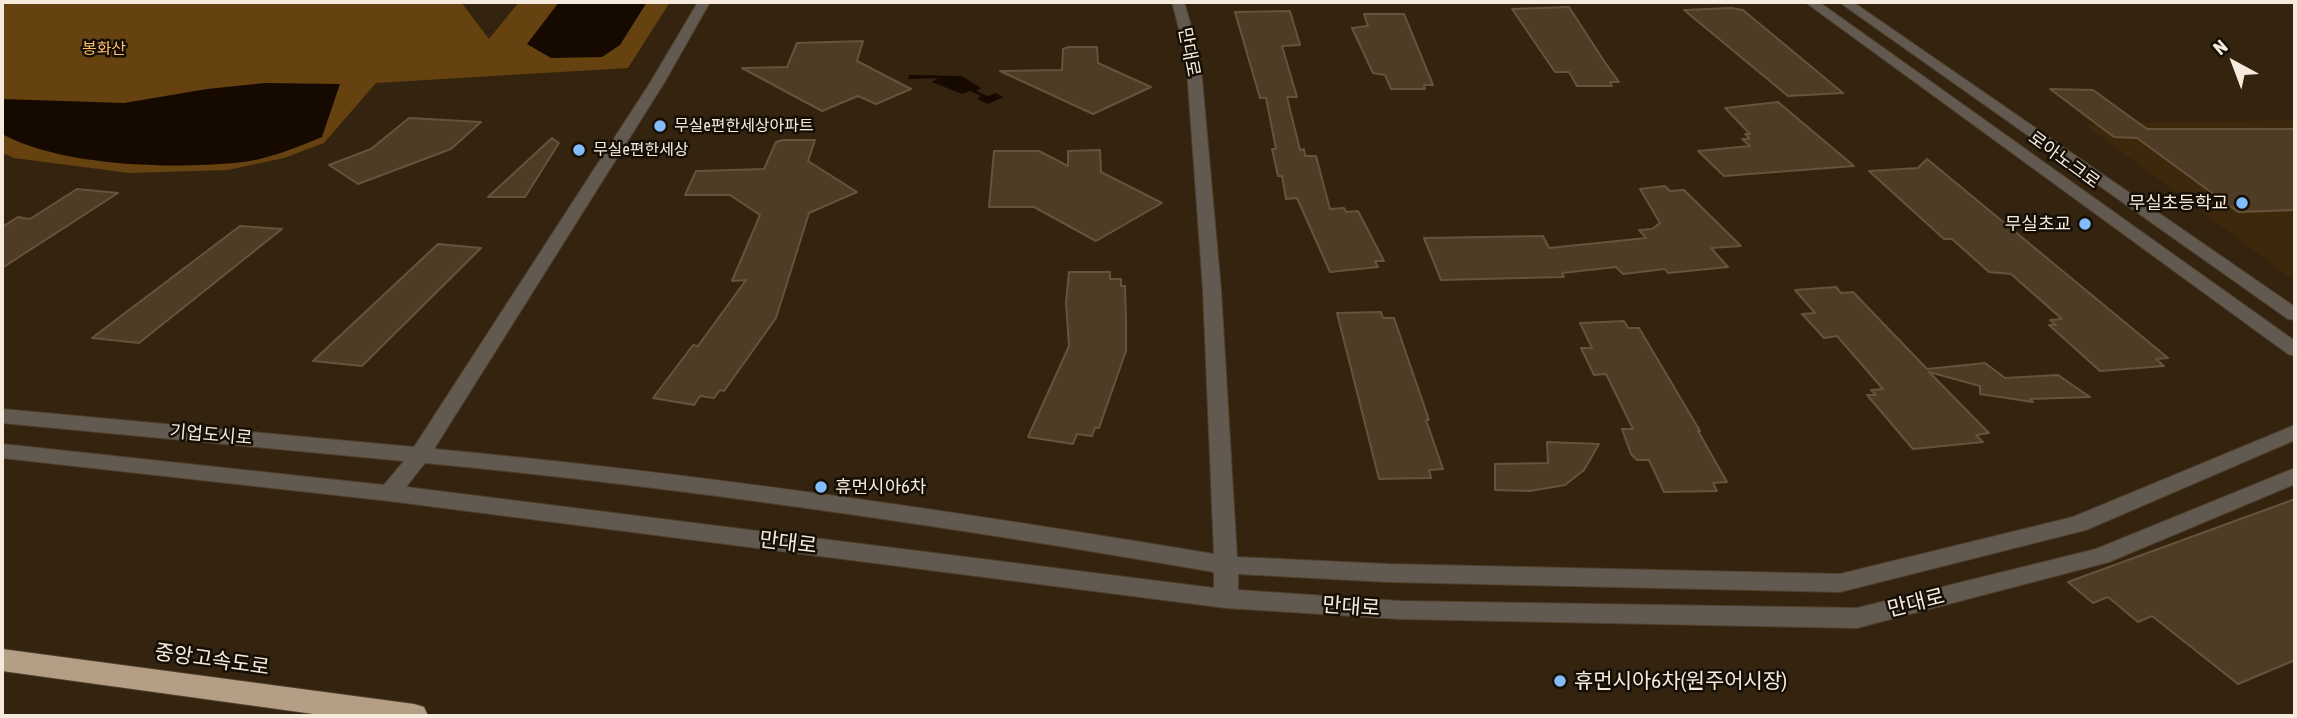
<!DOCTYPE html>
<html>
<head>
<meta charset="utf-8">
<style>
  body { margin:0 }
  #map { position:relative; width:2297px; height:718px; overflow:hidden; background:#34230e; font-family:"Asap Condensed",sans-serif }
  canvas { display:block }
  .frame { position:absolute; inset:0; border:4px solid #f6eadd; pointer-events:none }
  .north { position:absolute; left:2199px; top:28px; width:70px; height:70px; -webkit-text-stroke:5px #160f06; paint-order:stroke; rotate:319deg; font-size:19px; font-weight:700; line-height:28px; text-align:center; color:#f6eadd }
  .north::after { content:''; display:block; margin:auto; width:24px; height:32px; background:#f6eadd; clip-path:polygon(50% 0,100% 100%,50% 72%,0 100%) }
</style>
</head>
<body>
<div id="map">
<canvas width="2297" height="718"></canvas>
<div class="frame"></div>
<div class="north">N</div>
</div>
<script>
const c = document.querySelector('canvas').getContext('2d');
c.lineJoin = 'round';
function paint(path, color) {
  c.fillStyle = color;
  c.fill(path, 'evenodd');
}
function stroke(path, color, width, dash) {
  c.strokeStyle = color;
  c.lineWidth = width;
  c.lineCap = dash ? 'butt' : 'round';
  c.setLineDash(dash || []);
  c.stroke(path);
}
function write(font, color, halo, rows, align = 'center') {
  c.font = font + ' "Asap Condensed","Noto Sans KR",sans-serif';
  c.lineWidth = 5;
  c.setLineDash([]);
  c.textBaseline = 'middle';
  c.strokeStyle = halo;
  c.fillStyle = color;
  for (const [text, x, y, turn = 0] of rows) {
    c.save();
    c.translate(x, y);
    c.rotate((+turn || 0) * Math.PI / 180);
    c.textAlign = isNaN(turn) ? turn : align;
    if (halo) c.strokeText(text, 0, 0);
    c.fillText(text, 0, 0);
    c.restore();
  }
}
paint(new Path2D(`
  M2295,120V281L2084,124Z`), '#3e280b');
paint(new Path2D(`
  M2,2H461L489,39L519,2H670L628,68L376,83L324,143L284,158L228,170L129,173L14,158L2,153Z`), '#654210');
paint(new Path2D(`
  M559,2H647L620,45L602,57L551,58L527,44Z
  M909,75L962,76L981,88L976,91L988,96L996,93L1003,97L988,104L977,99L981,96L970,91L962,94L932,82L938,78L908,79Z
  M265,83L340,84L322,137C295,148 264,161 234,163C168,169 61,166 2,134V99L124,103L207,89Z`), '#160900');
const building = new Path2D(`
  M1569,7L1604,61L1619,82H1610L1612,86H1577L1569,72H1555L1512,9Z
  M1731,8L1743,10L1843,93L1788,96L1684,10Z
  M1290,11L1300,45L1282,46L1297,97H1287L1300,150L1304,149L1305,156H1316L1330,209L1344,208L1346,212L1358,211L1384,261H1375L1378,267L1330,272L1297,198L1286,199L1282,176H1278L1272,149H1276L1266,98H1260L1235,12Z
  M1364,14H1404L1433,85H1424L1425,89H1391L1385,75L1373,73L1352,28L1368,26Z
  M863,41L857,61L911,89L876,104L858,96L822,111L742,68L787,67L797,43Z
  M1069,47H1097L1098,63L1151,87L1093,114L1000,71L1062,70L1063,49Z
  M2050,89L2093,90L2147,129H2295V210L2238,212L2137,138L2114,137Z
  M1778,102L1854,166L1724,176L1698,151L1750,146L1742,139H1750L1745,134H1750L1725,108Z
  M409,118L481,122L451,149L358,184L329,165L371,149Z
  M552,138L559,143L525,197H488Z
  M783,140H815L808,161L857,192L809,213L776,318L724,391L720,390L714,398L700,396L694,405L653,398L693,345L698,346L746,280L732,281L760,215L730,195H685L696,171L764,169L776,142Z
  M1100,150L1101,172L1162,203L1096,241L1034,207H989L994,151H1039L1068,166V151Z
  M1927,159L2168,358L2156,359L2164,366L2100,371L2049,325H2056L2050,320L2062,319L2011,274L1989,272L1952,239H1944L1869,171L1918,168Z
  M1665,186L1670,191L1684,190L1741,246L1711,248L1728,267L1668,273L1665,269L1623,274L1616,267L1562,273L1564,277L1441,280L1424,238L1543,236L1549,248L1646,238L1639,230L1652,229L1660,223L1640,189Z
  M77,189L118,193L2,268V227L18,217L30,219Z
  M240,226L282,229L139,343L92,338Z
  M438,244L481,248L362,366L313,361Z
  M1069,272H1110V279H1121V286H1125L1126,320V351L1099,428H1095L1092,436L1077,434L1073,444L1028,437L1069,346L1066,302Z
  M1836,287L1841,293L1853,292L1927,369L1985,363L2005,378L2058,375L2090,397L2030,399L2033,402L1980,394V386L1929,372L1989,433L1976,435L1983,442L1913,449L1867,395H1876L1871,390L1883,389L1837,336L1824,338L1802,314L1815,313L1795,290Z
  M1381,312L1383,318H1394L1429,420H1426L1443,469L1429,470L1431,478L1379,479L1337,313Z
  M1624,321L1628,328H1639L1700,431H1698L1727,482L1713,483L1717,491L1664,492L1649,460H1637L1631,454L1622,429H1633L1606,374L1594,375L1581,348H1592L1580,323Z
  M1547,442L1599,444L1584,470L1565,485L1530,491L1495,490V464L1548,463Z
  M2295,499V660L2238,684L2152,616L2138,622L2108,597L2093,603L2068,582Z`);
paint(building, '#4e3c26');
stroke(building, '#66533c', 2);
const tertiary = new Path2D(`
  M698,2H710L664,83L434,449C695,473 956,511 1214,554L1203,290L1186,56L1172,2H1184L1200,56L1221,290L1237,557L1388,564L1840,574L2073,517L2295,425V440L2086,530L1840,592L1388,582L1238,574V590L1400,601L1857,608L2096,549L2295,468V484L2109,562L1857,628L1400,619L1226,608L389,501L2,458V444L384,485L404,461L2,423V409L414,447L650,83ZM425,463C689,488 953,527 1214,572V588L406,487Z
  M1805,2H1819L2295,341V356L2288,354Z
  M1839,2H1853L2295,307V320L2288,319Z`);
const motorway = new Path2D(`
  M2,649L414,704L424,707L428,716H328L2,671Z`);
stroke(tertiary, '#4f3f2b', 2);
stroke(motorway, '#4f3f2b', 2);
paint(tertiary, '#625a50');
paint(motorway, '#b49f86');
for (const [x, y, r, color] of [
  [660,126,7,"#83bcfb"],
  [579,150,7,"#83bcfb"],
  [2242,203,7,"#83bcfb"],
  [2085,224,7,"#83bcfb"],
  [821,487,7,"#83bcfb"],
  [1560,681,7,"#83bcfb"]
]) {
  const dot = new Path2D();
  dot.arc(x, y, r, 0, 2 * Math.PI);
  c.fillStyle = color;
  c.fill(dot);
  stroke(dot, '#160f06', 2.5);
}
write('16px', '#febe6c', '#160f06', [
  ["봉화산",104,49]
]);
write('16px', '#f6eadd', '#160f06', [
  ["무실e편한세상아파트",674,126],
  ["무실e편한세상",593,150]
], 'left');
write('18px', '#f6eadd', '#160f06', [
  ["만대로",1189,52,79],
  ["로아노크로",2064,160,36],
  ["기업도시로",211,435,5]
]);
write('18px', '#f6eadd', '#160f06', [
  ["무실초등학교",2228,203],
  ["무실초교",2071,224],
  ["휴먼시아6차",835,487,"left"]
], 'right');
write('21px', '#f6eadd', '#160f06', [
  ["만대로",788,543,7],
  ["만대로",1916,603,-14],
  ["만대로",1351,607,4],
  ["중앙고속도로",212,660,8]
]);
write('21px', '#f6eadd', '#160f06', [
  ["휴먼시아6차(원주어시장)",1574,681]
], 'left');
</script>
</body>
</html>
